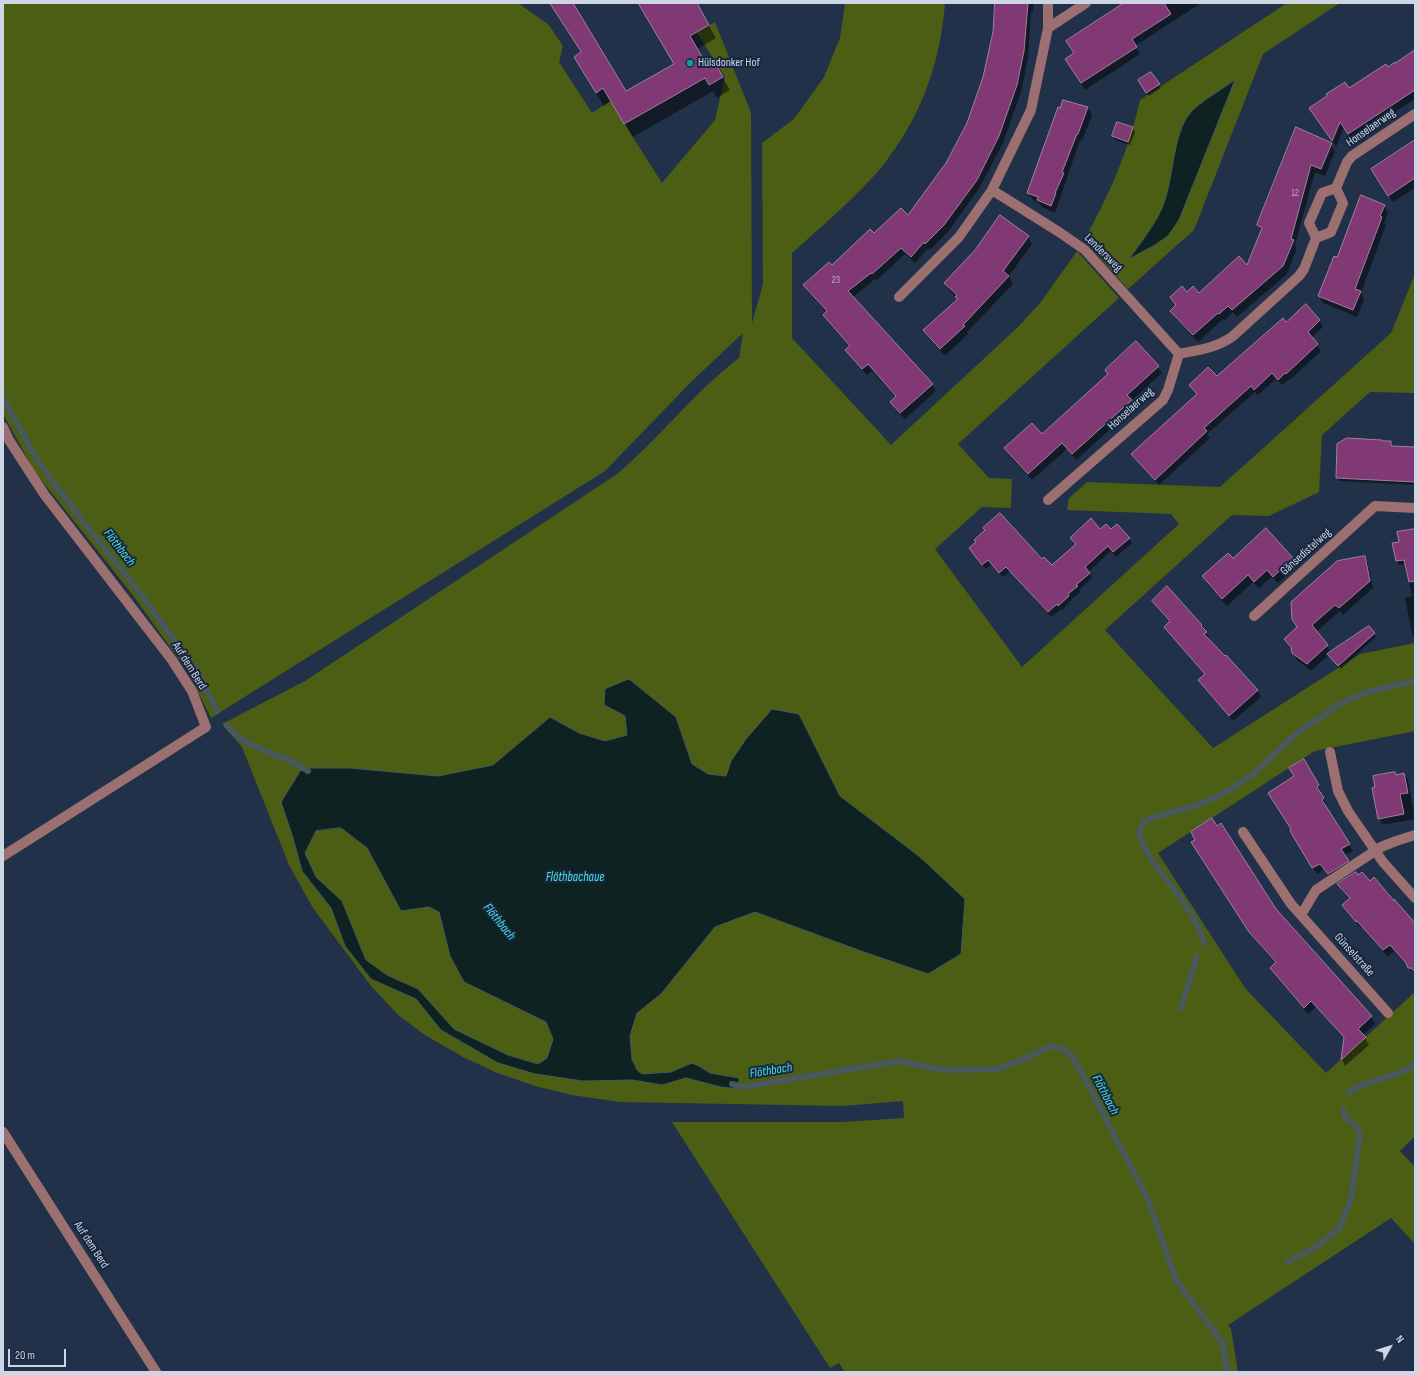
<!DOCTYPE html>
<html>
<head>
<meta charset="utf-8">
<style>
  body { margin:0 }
  #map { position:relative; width:1418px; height:1375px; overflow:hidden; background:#22314a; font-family:"Sofia Sans Condensed",sans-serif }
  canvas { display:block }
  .frame { position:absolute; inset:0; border:4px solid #ccd6e5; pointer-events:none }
  .north { position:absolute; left:1370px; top:1327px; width:40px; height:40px; -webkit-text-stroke:3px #18273f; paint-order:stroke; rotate:51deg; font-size:11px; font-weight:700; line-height:16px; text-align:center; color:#ccd6e5 }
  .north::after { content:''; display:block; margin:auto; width:14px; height:18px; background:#ccd6e5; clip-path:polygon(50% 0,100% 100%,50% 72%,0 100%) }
  .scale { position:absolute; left:8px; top:1349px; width:58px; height:18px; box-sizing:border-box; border:2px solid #ccd6e5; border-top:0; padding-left:5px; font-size:12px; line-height:14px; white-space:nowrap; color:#ccd6e5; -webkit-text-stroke:3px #18273f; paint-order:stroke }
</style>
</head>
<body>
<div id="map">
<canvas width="1418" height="1375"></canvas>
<div class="frame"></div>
<div class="north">N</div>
<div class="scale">20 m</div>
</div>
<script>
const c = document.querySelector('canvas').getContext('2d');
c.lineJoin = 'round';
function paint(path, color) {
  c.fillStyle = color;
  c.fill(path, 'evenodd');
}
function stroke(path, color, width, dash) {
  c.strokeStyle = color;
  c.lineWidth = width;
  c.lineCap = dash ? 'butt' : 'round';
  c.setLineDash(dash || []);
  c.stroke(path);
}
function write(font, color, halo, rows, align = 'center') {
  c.font = font + ' "Sofia Sans Condensed",sans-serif';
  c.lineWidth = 4;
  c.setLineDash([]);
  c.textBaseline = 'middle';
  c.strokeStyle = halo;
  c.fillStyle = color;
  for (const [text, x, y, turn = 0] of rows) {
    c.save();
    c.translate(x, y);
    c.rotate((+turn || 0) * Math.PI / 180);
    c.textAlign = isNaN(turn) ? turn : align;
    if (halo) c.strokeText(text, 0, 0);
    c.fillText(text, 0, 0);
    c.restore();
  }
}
paint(new Path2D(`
  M3,3H518L549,25L563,46L559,62L592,113L610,101L662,183L715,120L725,77L697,33L715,22L751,113L752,323L763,284L762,143L794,119L824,77L840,38L845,3H945C941,56 925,106 894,150C889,156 885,164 880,169C853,200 822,226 792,253V338L891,445L1018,327L1041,302L1077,251L1119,298L958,444L989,478L1012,479L1011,508L982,507L935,549L1022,667L1179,524L1171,514L1067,510L1069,498L1087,482L1220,487L1391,333L1415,274V393L1370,392L1322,435L1319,492L1269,516L1232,515L1105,630L1213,748L1360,654L1415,643V731L1315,751L1158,853L1245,988L1326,1073L1415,992V1136L1400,1151L1415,1167V1244L1391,1218L1228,1325L1231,1329L1238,1372H845L839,1363L830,1368L672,1122H843L904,1118L903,1101L843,1106L620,1102L572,1095L535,1086L495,1072L463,1057L425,1035L398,1015L371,986L313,908L289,865L242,747L222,724L305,681L617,474C660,438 694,392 739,358L743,333L692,381L605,471L211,718L188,672L132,594L35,472L3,414ZM799,714L839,796L920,857L861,951L755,912L715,927L661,994L637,1013L630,1036L632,1059L637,1070L642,1074L671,1072L688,1064L699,1066L710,1073L739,1078L721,1087L686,1078L662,1085L633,1080L583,1081L498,1063L441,1030L416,999L371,979L345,946L331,908L302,871L293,838L349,768L438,776L493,765L550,717L579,733L605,741L628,735L625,716L676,717L692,764L708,774L726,776L731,761Z
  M1287,3H1340L1263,54L1194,230L1128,289L1084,240C1109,196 1129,150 1140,100ZM1234,80L1155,245L1130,258C1141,242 1155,225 1163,206C1173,179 1173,135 1190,113C1198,103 1223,89 1234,80Z
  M341,828L367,848L401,911L429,907L439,912L450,956L464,982L546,1022L553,1039L547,1058L539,1064L508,1055L454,1029L418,989L387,975L366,960L342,901L316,877L305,853L316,831Z`), '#4b5e14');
const water = new Path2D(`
  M1235,80L1179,220L1168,236L1155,245L1129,259C1141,242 1154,226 1162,208C1174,181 1172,133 1191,112C1200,102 1222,89 1235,80Z
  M629,679L676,717L692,764L708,774L726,776L731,761L746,739L772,709L799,714L840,796L920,857L965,899L961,954L928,974L861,951L755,912L715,927L661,994L637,1013L630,1036L632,1059L637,1070L642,1074L671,1072L692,1063L699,1066L710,1073L739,1078V1089L721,1087L686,1078L662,1085L633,1080L583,1081L535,1074L498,1063L441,1030L416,999L371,979L345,946L331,908L302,871L293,838L281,802L302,768H349L438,776L493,765L550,717L579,733L605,741L627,735L625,716L604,705L605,689ZM341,828L367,848L401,911L429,907L439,912L450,956L464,982L546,1022L553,1039L547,1058L538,1064L508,1055L454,1029L418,989L387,975L366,960L342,901L316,877L305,853L316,831Z`);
paint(water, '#0f2222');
stroke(water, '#48585c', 1);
paint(new Path2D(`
  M551,3H573L572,4L626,92L675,64L639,3H695L716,38L696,50L707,68L714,64L730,90L717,98L713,91L633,137L611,101L604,106L582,70V53Z
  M996,3H1034L1033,12H1031L1028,58L1021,92L1003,143L980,187L948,232L930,250L928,248L915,263L905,254L877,280L875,279L852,298L932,385L936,391L905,419L895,409L891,402L896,397L872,371L867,375L851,357L847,350L850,347L828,322L824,315L827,313L808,292L805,285L874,235L909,216L947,163L968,123L984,78L994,32Z
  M1125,3H1201L1135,46L1140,54L1085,90L1070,66L1075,54L1067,42Z
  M1415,51V99L1352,140L1344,128L1336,147L1314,115L1349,90Z
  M1151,73L1161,88L1149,96L1139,81Z
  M1088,107L1092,115L1082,141L1080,140L1055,213L1042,207L1039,203L1033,200L1028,193L1061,109Z
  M1133,128L1135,132L1130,145L1115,140L1113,136Z
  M1296,128L1331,144L1335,151L1325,176L1315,172L1295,245L1297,248L1287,274L1237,317L1233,312L1224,321L1223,319L1198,342L1176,318L1172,311L1176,306L1171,298L1187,293L1199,294L1247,267L1262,232L1258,225Z
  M1415,138V188L1393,202L1376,176L1414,142L1412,140Z
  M1384,205L1388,213L1384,222L1386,225L1361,293L1364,299L1357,317L1323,303L1319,296Z
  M1028,237L1032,244L1009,276L1013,284L967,332L968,334L945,356L928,337L924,330L958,299L949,290L945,283Z
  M1306,306L1320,321L1323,327L1311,338L1321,351L1290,380L1289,379L1282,385L1276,379L1258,395L1255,392L1207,434L1210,438L1159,485L1136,460L1132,454L1198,396L1190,385L1216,378L1286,323Z
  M1158,367L1162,373L1131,401L1135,407L1076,460L1067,449L1032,480L1009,455L1006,448L1042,436Z
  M1390,442L1393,447L1415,448V485L1339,481L1337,477Z
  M1266,529L1293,559L1297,566L1278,583L1272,577L1259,588L1253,582L1227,606L1207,584L1203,577L1233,560Z
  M1100,530L1111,531L1129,538L1132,543L1116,557L1111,551L1088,572L1092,578L1079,590L1080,592L1071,600V601L1062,610L1061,609L1051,617L1010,571L1003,577L991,565L986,569L970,548L1042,560L1052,567L1076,545L1071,538Z
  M1415,530V637H1414L1412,634L1405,598L1412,596L1405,564L1399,565L1397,561L1394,544L1401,542Z
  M1364,557L1368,564L1373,588L1343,615L1340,611L1316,632L1331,652L1374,634L1376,637L1341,669L1329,655L1311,671L1297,660L1286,639Z
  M1153,601L1202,625L1210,639L1209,640L1257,690L1261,697L1233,721L1203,687L1199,681L1206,675L1169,633L1165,627L1170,622L1157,607Z
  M1303,761L1322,792L1320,793L1327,805L1325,806L1353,851L1344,856L1351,868L1333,880L1324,869L1317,874L1304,854L1305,853L1295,776Z
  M1395,773L1396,775L1404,774L1408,780L1415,819L1383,825L1379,818Z
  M1197,849L1275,910L1371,1017L1375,1024L1363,1035L1369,1045L1345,1066L1342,1059L1345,1039L1316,1007L1308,1014L1275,975L1271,968L1276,963L1254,939Z
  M1339,884L1396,905L1415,924V974L1394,951L1388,957L1362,927L1361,928L1347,912L1343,906L1350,899L1342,891Z`), '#0007');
stroke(new Path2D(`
  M3,398L39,463L82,520L138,590L198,673L217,711
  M227,726C244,745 266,751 289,760C295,763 302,767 308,771
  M1204,943C1194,907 1164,882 1146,850C1143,845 1141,838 1139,833L1143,822L1152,818L1200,804L1227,792L1254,773L1297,733L1340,704L1367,692L1415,681
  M1181,1008L1197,956
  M732,1084L743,1087L900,1061L943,1070L997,1069L1022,1060L1051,1046L1062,1048L1073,1057L1147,1197L1176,1280L1222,1342L1227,1372
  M1349,1092C1369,1078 1396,1079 1415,1064
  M1288,1262L1315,1247L1339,1229L1351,1199L1360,1134L1356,1125L1345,1118L1343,1109`), '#48585c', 6);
const building = new Path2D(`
  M550,3H573L626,91L674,64L638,3H697L709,25L690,36L708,67L715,63L723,77L709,85L705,78L624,124L603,88L596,93L574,57L581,52Z
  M995,3H1028L1024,51L1017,85L999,136L977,180L944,225L925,244L924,242L911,257L901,248L872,274L871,273L848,291L933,384L900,413L890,402L896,396L868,364L862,369L845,350L850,346L823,315L827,311L803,285L829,262L832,265L870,229L874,233L901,208L908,215L946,163L967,123L983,77L993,32Z
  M1124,3H1164L1171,14L1132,39L1137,47L1081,83L1065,59L1074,53L1066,41Z
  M1415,50V90L1348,134L1340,122L1332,141L1309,108L1327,96L1326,94L1345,82L1349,88L1386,64L1388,67L1395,62V63Z
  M1151,72L1160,84L1146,93L1138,80Z
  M1063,100L1088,107L1078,134H1077L1062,172L1064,173L1055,193H1056L1051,206L1037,200L1038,197L1027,193L1058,107L1060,108Z
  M1117,122L1133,127L1128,142L1112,136Z
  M1296,127L1332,143L1321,169L1311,165L1291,239L1294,240L1283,266L1232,310L1228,306L1219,314L1218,313L1193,335L1170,311L1176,305L1170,297L1182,286L1187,292L1193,286L1199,293L1239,256L1247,265L1262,228L1257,225Z
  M1415,140V178L1388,196L1371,169Z
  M1361,195L1385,205L1380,216L1382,217L1355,289L1361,291L1353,310L1318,296L1334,256L1337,257Z
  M1000,215L1029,236L1003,271L1009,276L963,325L965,326L940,349L923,330L958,299L955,297L957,295L944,283L975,250Z
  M1306,304L1320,320L1308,332L1318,344L1286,374L1285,373L1278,380L1272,373L1254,390L1251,386L1204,428L1207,431L1155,480L1131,454L1197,394L1189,385L1208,367L1217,376L1283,318L1286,322Z
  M1136,341L1159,366L1127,395L1132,400L1072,454L1062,443L1028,474L1004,448L1032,423L1042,434L1108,374L1105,370Z
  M1347,438L1382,440V441H1391V446L1415,447V482L1336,478L1337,444Z
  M1000,513L1042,559L1044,557L1052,565L1076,544L1070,538L1091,518L1100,529L1106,524L1111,529L1117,524L1130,538L1113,552L1108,546L1085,567L1090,573L1076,585L1078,586L1068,594L1069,596L1058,606L1057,604L1048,612L1006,567L999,573L988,560L982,565L969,548L976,542L974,540L985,530L983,528Z
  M1266,528L1293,558L1273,577L1267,570L1254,582L1248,575L1222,599L1202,576L1228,553L1233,558Z
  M1415,529V581L1409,582L1404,560L1396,561L1392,543L1399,542L1397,532Z
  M1365,556L1370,581L1339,608L1335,605L1312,625L1328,645L1307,664L1292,653L1291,647L1284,639L1297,627L1292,619L1291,602L1337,561Z
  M1167,586L1202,625L1201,626L1207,632L1204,634L1225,656L1226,655L1258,690L1229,716L1198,680L1205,674L1164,627L1170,621L1152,601Z
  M1369,626L1375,633L1338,666L1327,654Z
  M1304,759L1319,785L1317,787L1324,798L1322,800L1350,844L1341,849L1349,861L1328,874L1320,864L1312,868L1290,831L1291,829L1268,793L1294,776L1289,768Z
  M1395,772L1396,775L1404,773L1408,793L1400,794L1404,814L1378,819L1372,788L1375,787L1373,776Z
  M1212,818L1217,826L1221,823L1276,909L1372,1016L1358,1029L1366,1037L1341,1060L1344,1037L1311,1001L1304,1008L1270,968L1276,962L1249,932L1191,842L1195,840L1191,832Z
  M1356,872L1358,875L1362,872L1370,881L1374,877L1394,901V899L1415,923V972L1411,968H1408L1406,963L1390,945L1383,950L1357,921L1356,922L1342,905L1350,898L1337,884Z`);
paint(building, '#813976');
stroke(building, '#9e8198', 1);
stroke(new Path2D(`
  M1048,28L1086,3
  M992,190L1059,232L1085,250L1179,354
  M1316,238L1331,232L1343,203L1336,188
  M899,297L959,237L992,190L1031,110L1048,28V3
  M3,427L9,440L44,494L172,660L192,691L206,727L3,856
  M1048,500L1163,400L1168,390L1179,354C1198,350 1217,348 1233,336L1299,276L1304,269L1316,238L1309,223L1322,193L1336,188L1347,162L1352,156L1415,114
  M1254,616L1375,506L1415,508
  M1330,752L1338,791L1348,811L1383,862L1415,898
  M1243,832L1291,904L1388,1013
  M1301,915L1316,890L1381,847L1396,841L1415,835
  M3,1132L156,1372`), '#9c6f70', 10);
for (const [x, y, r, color] of [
  [690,63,4,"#0f9aa8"]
]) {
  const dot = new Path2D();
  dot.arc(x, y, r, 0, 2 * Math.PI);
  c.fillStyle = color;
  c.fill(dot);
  stroke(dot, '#18273f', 1.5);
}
write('10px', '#b9afc9', null, [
  ["12",1295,193],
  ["23",836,280]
]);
write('12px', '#ccd6e5', '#18273f', [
  ["Hülsdonker Hof",698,63]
], 'left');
write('12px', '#ccd6e5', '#18273f', [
  ["Honselaerweg",1371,128,-35],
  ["Lendersweg",1103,253,45],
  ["Honselaerweg",1131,409,-42],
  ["Gänsedistelweg",1306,552,-42],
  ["Auf dem Berd",189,666,58],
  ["Günselstraße",1354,955,48],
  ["Auf dem Berd",91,1245,57]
]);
write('italic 13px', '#48e1e2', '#18273f', [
  ["Flöthbach",119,548,52],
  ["Flöthbachaue",575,878],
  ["Flöthbach",499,922,51],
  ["Flöthbach",771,1071,-9],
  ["Flöthbach",1105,1095,62]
]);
</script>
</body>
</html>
